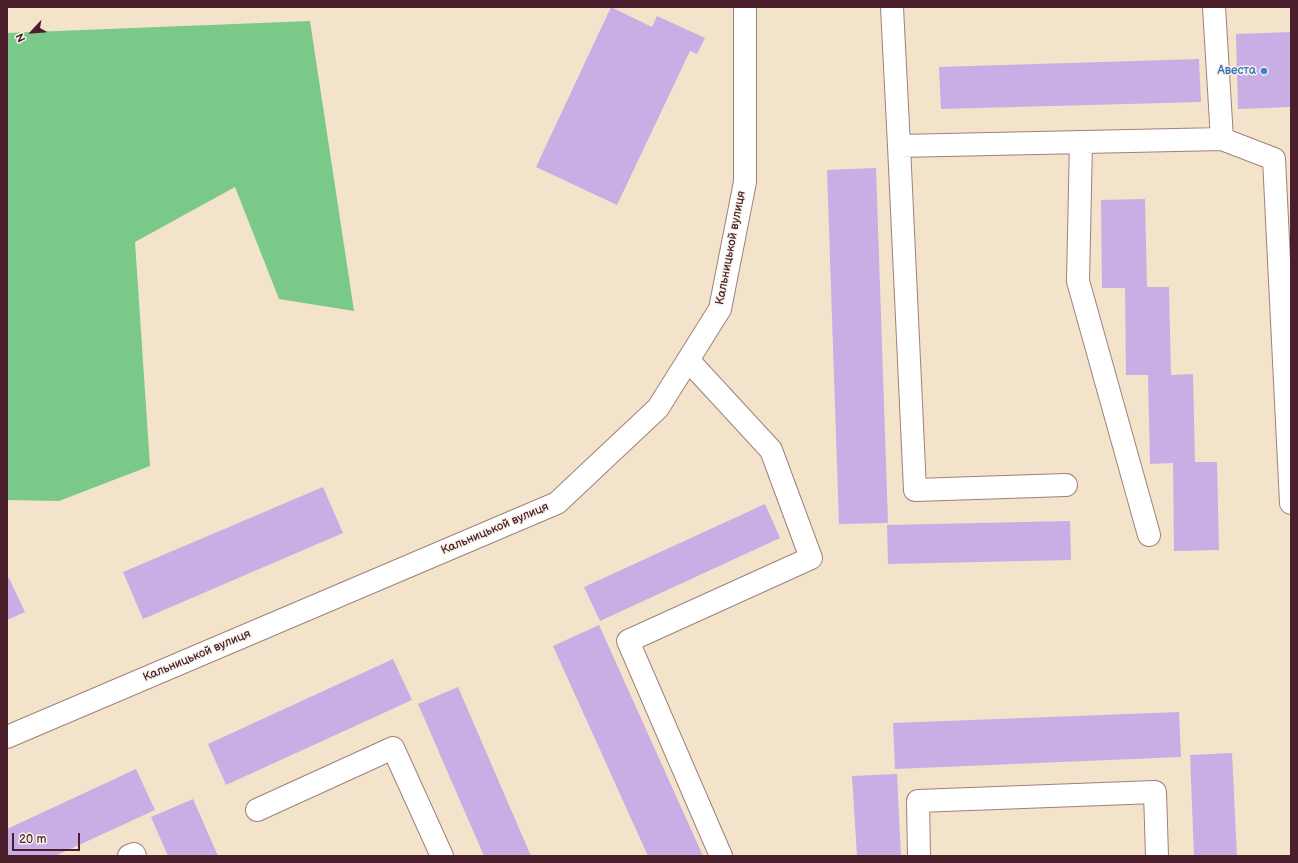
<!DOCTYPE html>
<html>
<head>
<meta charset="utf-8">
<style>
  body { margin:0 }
  #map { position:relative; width:1298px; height:863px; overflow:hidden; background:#f3e3cb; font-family:"Balsamiq Sans",sans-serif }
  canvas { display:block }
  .frame { position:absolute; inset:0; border:8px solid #4a1f2b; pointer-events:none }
  .north { position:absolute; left:12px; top:12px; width:40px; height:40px; -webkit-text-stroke:3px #f7f3e8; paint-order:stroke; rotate:244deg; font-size:11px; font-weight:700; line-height:16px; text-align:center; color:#4a1f2b }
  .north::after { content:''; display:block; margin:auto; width:14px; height:18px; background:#4a1f2b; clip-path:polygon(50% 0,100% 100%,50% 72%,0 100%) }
  .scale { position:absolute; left:12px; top:833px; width:68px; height:18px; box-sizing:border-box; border:2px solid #4a1f2b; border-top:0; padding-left:5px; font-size:12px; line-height:14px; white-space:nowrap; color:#4a1f2b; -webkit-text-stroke:3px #f7f3e8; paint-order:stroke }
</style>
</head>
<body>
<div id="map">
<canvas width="1298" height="863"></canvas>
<div class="frame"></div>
<div class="north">N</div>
<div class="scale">20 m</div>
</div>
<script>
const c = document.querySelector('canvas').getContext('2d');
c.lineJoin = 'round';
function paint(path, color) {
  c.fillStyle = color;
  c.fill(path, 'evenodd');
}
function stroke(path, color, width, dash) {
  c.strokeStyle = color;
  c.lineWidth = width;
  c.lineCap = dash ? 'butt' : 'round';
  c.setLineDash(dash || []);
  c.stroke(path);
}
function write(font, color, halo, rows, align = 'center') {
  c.font = font + ' "Balsamiq Sans",sans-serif';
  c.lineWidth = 3;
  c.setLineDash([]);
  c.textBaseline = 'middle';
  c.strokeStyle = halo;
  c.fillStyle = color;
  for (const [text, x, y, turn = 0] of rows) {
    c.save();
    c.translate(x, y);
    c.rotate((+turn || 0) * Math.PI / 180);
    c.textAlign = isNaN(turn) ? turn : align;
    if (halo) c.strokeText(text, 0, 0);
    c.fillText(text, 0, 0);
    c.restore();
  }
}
paint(new Path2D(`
  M310,21L354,311L279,299L235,187L135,242L150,466L59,501L7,500V33Z`), '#7bc989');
paint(new Path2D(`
  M611,7L652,27L657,16L705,38L697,54L690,51L617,205L536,167Z
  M1291,32V107L1238,109L1236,34Z
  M1199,59L1201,102L941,109L939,67Z
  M876,168L888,523L839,524L827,170Z
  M1145,199L1147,287H1169L1171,375L1193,374L1195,462H1217L1219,550L1174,551L1173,463L1150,464L1148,375H1126L1125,288H1102L1101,200Z
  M323,487L343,533L143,619L123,572Z
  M765,504L780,538L600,621L584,587Z
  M1070,521L1071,560L888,564L887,525Z
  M9,578L25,612L7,620V579Z
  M599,625L703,856H648L553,646Z
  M393,659L412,700L226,785L208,744Z
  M458,687L531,856H484L418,704Z
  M1179,712L1181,757L895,769L893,723Z
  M1232,753L1237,856H1194L1190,755Z
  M136,769L155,810L55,856H7V829Z
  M897,774L901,856H857L852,776Z
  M193,799L218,856H168L151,817Z`), '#c9ade5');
const minor = new Path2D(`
  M892,7L899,146L1222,139
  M1214,7L1222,139L1274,159L1291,503
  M1081,142L1078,281L1149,535
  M899,146L915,490L1066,485
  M688,360L771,450L811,558L628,641L721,856
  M7,737L557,503L658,408L720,309L745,182V7
  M257,810L393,748L442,856
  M129,856L134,854L135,856
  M919,856L918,801L1155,792L1157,856`);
stroke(minor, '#9e817b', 24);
stroke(minor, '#fff', 22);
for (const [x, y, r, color] of [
  [1264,71,4,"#3f7fe0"]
]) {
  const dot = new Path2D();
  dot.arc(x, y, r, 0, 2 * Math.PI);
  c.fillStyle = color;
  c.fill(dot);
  stroke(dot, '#f7f3e8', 1.5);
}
write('12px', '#366cbe', '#f7f3e8', [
  ["Авеста",1256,71]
], 'right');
write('12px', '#4a1f2b', '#f7f3e8', [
  ["Кальницькой вулиця",731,248,-79],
  ["Кальницькой вулиця",495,529,-23],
  ["Кальницькой вулиця",197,656,-23]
]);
</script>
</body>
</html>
